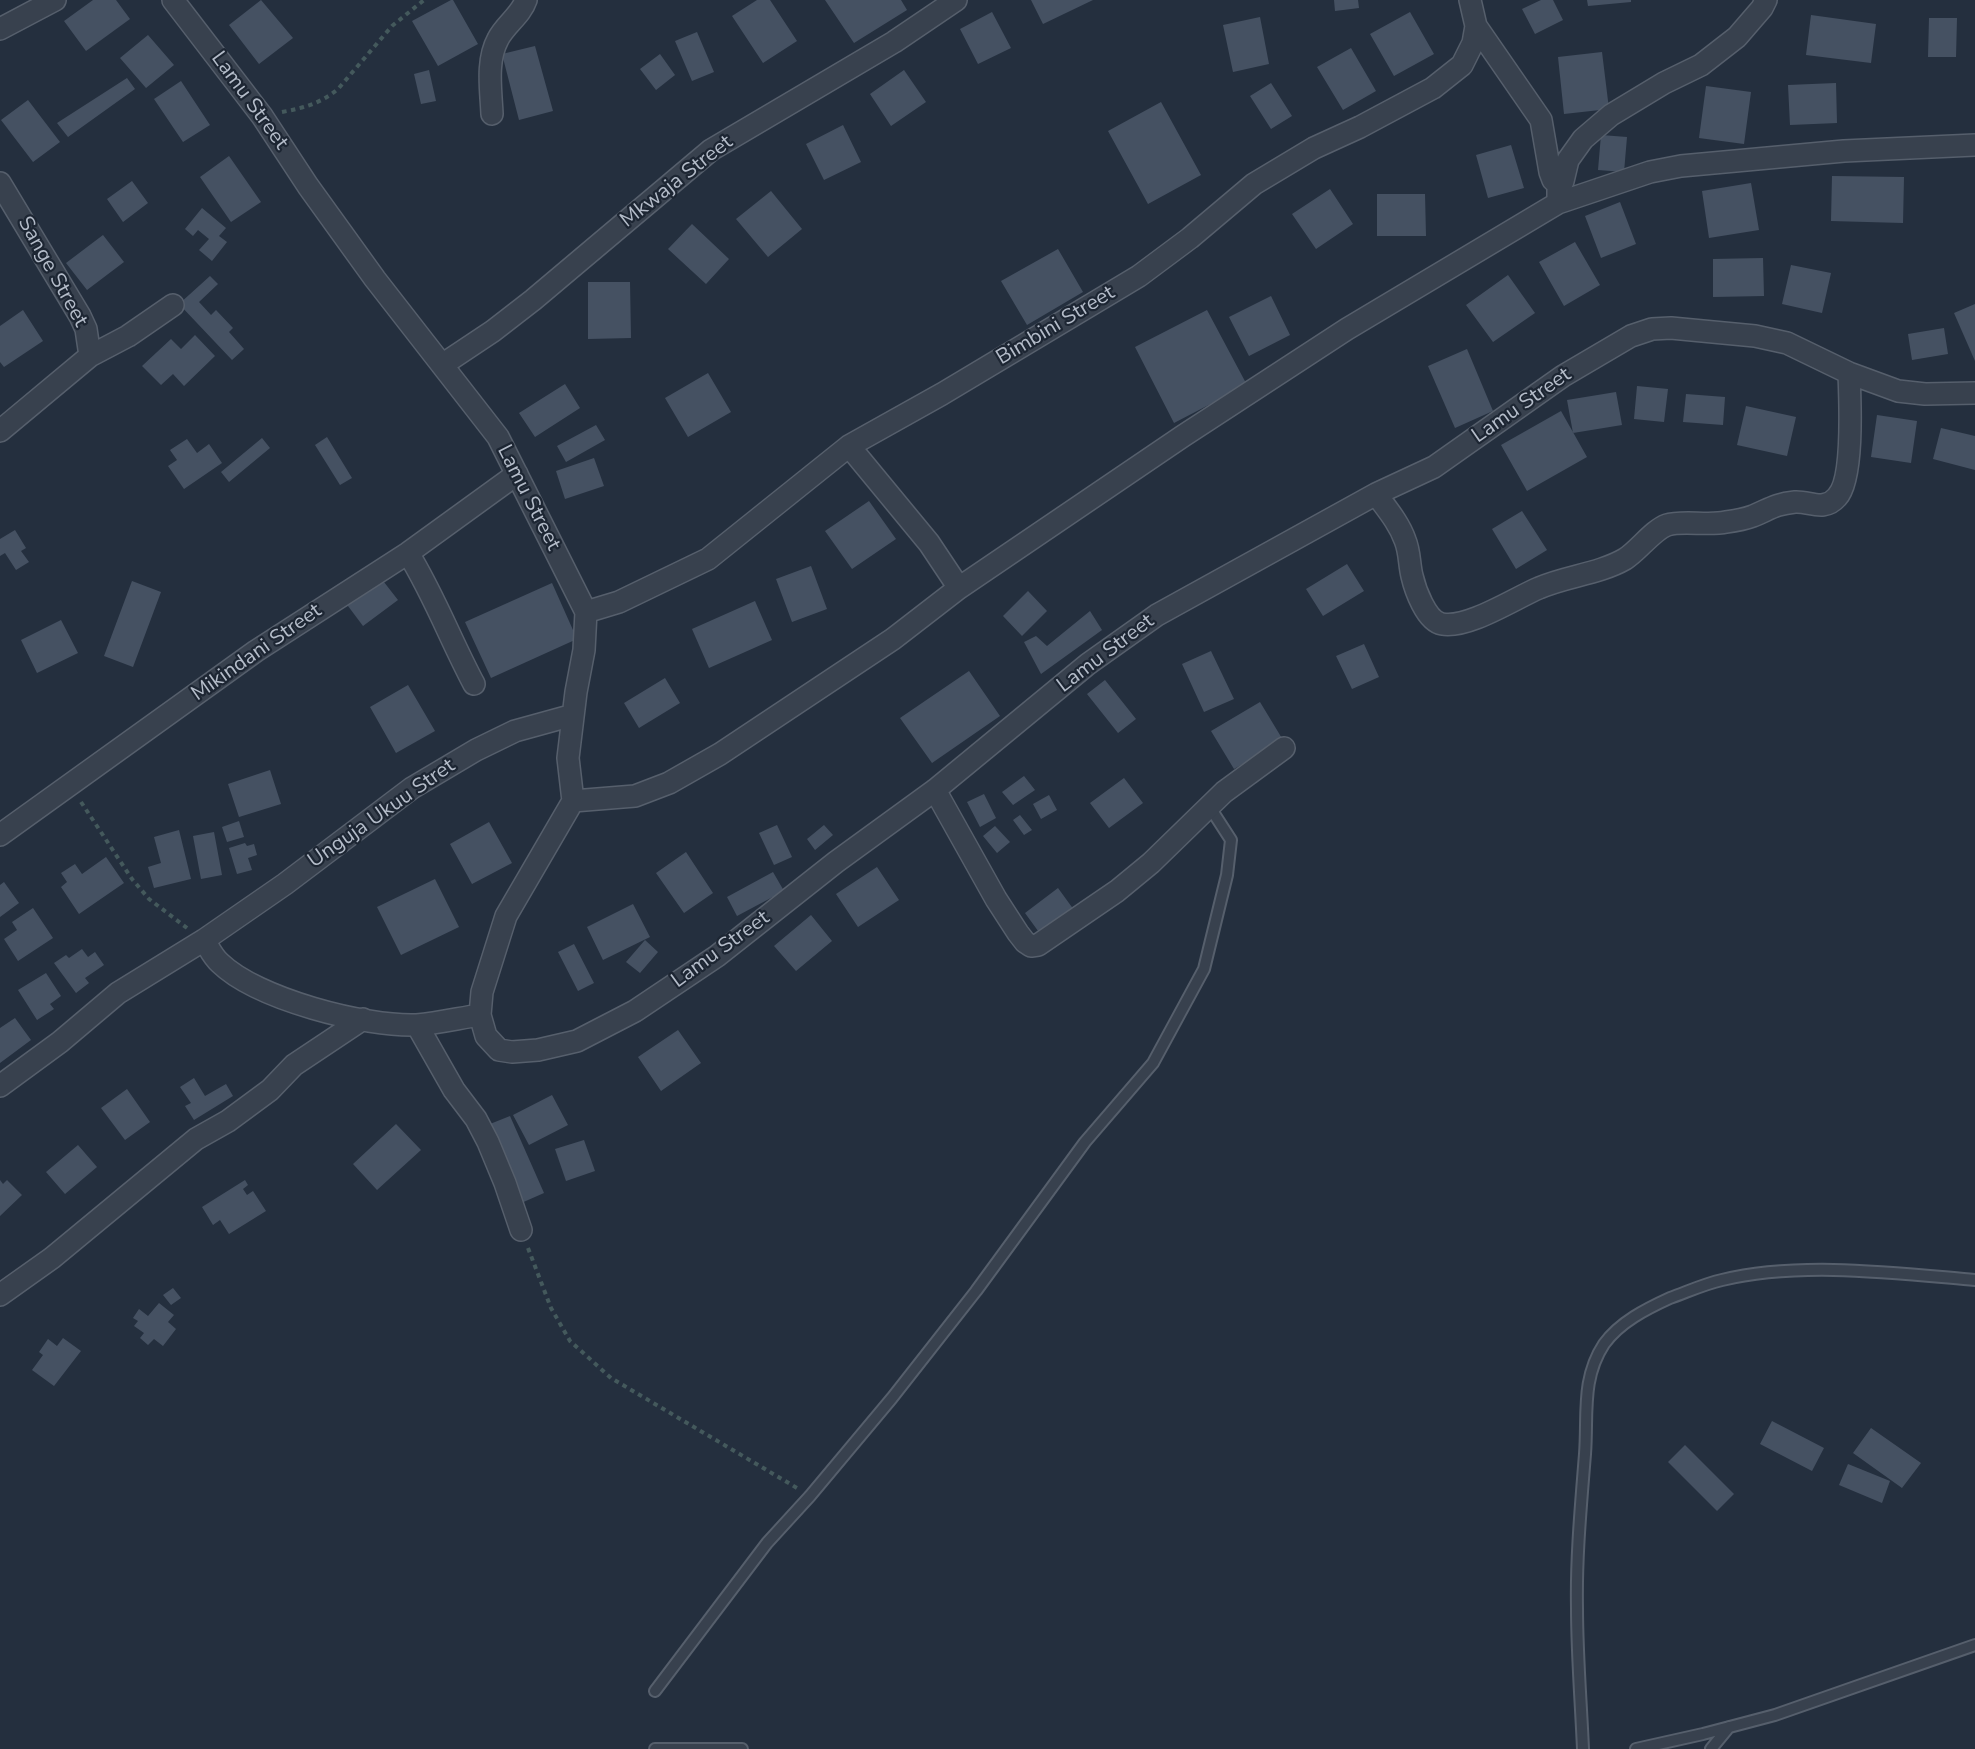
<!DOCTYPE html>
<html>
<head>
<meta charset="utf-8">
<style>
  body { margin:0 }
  canvas { display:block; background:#242f3e }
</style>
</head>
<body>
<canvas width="1975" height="1749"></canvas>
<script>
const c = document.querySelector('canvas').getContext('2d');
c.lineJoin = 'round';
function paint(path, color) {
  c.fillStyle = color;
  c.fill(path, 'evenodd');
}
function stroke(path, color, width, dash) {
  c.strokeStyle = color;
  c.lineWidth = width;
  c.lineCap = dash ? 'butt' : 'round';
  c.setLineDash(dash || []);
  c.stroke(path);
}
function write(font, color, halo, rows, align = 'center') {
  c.font = font + ' "Nunito Sans",sans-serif';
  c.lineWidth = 4.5;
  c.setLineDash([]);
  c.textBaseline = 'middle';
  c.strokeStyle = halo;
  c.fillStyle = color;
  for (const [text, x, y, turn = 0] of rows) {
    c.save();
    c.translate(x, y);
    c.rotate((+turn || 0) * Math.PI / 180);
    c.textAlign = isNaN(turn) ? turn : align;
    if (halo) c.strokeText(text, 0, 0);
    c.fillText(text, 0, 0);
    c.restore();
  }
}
paint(new Path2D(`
  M93,0H116L130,19L86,51L64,21Z
  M261,0L293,38L259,64L229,25Z
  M451,0H453L478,44L438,66L412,21Z
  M757,0H770L797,41L763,63L732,16Z
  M825,0H901L907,10L854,43Z
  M1031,0H1093L1043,24Z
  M1334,0H1358L1359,8L1335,11Z
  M1541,0H1553L1563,20L1535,34L1522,9Z
  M1587,0H1631V2L1588,6Z
  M992,12L1011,48L978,64L960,29Z
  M1410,12L1434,54L1394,76L1370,34Z
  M1811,15L1876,24L1871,63L1806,55Z
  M1260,17L1269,64L1233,72L1223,25Z
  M1929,18H1957L1956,57H1928Z
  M697,32L714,72L692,81L675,41Z
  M148,35L174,65L146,88L120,58Z
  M535,46L553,111L519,120L502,54Z
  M1351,48L1376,91L1343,110L1317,67Z
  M1602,52L1609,109L1564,114L1558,57Z
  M660,54L675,75L656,90L640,69Z
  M429,70L436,101L421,104L414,74Z
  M904,70L926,102L891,126L870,94Z
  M127,78L135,89L68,137L57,123Z
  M181,81L210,125L183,142L154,99Z
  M1271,83L1292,116L1271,129L1250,96Z
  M1836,83L1837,123L1790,125L1788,85Z
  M1706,86L1751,92L1744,144L1699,138Z
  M28,100L60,142L33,162L1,120Z
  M1161,102L1201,175L1148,204L1108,131Z
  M843,125L861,162L824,180L806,144Z
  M1601,135L1627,137L1624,172L1598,170Z
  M1511,145L1524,188L1488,198L1476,155Z
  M229,156L261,202L231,222L200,177Z
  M1832,176L1904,177L1903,223L1831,221Z
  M132,181L148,203L123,222L107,199Z
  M1751,183L1759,230L1709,238L1702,191Z
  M1330,189L1353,224L1316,249L1292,214Z
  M771,191L802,229L768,257L736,219Z
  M1377,194H1425L1426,236H1377Z
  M1620,202L1636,244L1601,258L1585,216Z
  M202,208L226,228L219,236L227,242L212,261L199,250L209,239L198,230L193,236L185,229Z
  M692,224L729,259L706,284L668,249Z
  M103,235L124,262L87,290L66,263Z
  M1575,242L1600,285L1564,306L1539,262Z
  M1058,249L1083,292L1027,325L1001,281Z
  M1763,258L1764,296L1713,297V259Z
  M1791,265L1831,273L1822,313L1782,304Z
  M1508,275L1535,313L1493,342L1466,305Z
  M210,276L218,284L199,302L211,315L216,310L233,328L229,332L244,349L232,360L179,304Z
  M588,282H630L631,338L588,339Z
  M1271,296L1290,335L1249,356L1229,317Z
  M1975,304V361L1954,313Z
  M23,310L43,341L4,367L0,362V326Z
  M1207,310L1247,385L1174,423L1135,347Z
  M1944,328L1948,354L1912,360L1908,334Z
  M195,335L215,356L184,386L173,374L161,385L142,366L171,339L181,349Z
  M1467,349L1493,411L1455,428L1428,366Z
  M708,373L731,412L688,437L665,398Z
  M565,384L580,408L535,437L519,413Z
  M1637,386L1668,389L1664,422L1634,419Z
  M1616,392L1622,425L1573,433L1567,400Z
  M1686,394L1725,397L1723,425L1683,422Z
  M1746,406L1796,417L1787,456L1737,445Z
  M1561,411L1587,457L1527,491L1501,445Z
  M1877,415L1917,421L1911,463L1871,457Z
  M596,425L605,440L566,462L557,446Z
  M1941,428L1975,436V470L1933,459Z
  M327,437L352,478L340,485L315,445Z
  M262,438L270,448L229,482L221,472Z
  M187,439L197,453L209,444L222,463L184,489L168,466L177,460L170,450Z
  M594,458L604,486L565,499L556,471Z
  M869,501L896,539L852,569L825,531Z
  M1522,511L1547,550L1516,569L1492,529Z
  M15,530L26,548L21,551L29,562L16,570L5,553L0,556V539Z
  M1347,564L1364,591L1323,616L1306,589Z
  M811,566L827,609L792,622L776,579Z
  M380,577L398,600L363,626L345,602Z
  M132,581L161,592L133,667L104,656Z
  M552,583L577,639L491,678L465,622Z
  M1028,591L1047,611L1022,636L1003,616Z
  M755,601L772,640L709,668L692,629Z
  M1090,611L1102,630L1041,674L1024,642L1036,636L1047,646Z
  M61,620L78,653L37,673L21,640Z
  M1364,644L1379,677L1352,689L1336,656Z
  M1211,651L1234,699L1204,712L1182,664Z
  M969,671L1000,716L932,763L900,718Z
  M665,678L680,703L639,728L624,703Z
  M1105,680L1136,719L1118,733L1087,694Z
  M408,685L435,731L396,753L370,707Z
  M1260,702L1283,740L1234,769L1211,731Z
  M270,770L281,804L239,817L228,784Z
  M1024,776L1035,790L1013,805L1002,792Z
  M1124,778L1143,803L1109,828L1090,803Z
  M984,794L996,818L980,827L967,802Z
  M1049,795L1057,810L1041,819L1033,804Z
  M1020,815L1032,830L1024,835L1013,820Z
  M239,821L244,837L227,842L222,827Z
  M489,822L512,863L472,884L450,844Z
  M777,825L792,857L774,865L759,833Z
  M824,825L833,835L815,850L807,839Z
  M995,826L1010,842L997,853L983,836Z
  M179,830L191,879L154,888L148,867L161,863L154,837Z
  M214,832L222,875L201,879L193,836Z
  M245,843L247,846L254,844L257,855L248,858L252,870L237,874L229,848Z
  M686,852L713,893L684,913L656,873Z
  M106,857L124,883L79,914L61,887L67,882L61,873L75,864L82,874Z
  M877,867L899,900L858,927L836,894Z
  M773,872L784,891L737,916L727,897Z
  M435,879L459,927L401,955L377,907Z
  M4,882L19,903L0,917V885Z
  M1058,888L1074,910L1041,935L1025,913Z
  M633,904L650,937L603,960L587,927Z
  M33,908L53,938L18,961L4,939L17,930L12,922Z
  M811,915L832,941L796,971L774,946Z
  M645,940L658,952L640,973L626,962Z
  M574,944L594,983L578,991L558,952Z
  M82,949L88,957L95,952L104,965L85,978L89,983L76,993L54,963L66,955L69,958Z
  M46,973L61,996L50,1004L54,1009L37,1020L18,990Z
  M15,1018L31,1040L0,1063V1028Z
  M678,1030L701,1063L661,1091L638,1057Z
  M194,1078L205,1096L226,1084L233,1096L194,1120L185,1106L191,1103L180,1087Z
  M127,1089L150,1122L125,1140L101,1108Z
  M552,1095L568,1125L529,1145L513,1115Z
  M510,1116L544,1193L519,1204L485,1126Z
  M396,1124L421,1150L377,1190L353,1164Z
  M584,1140L595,1171L566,1181L555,1149Z
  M78,1145L97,1167L65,1194L46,1172Z
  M0,1180L3,1184L7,1180L22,1195L0,1216Z
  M245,1180L248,1185L243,1189L247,1195L253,1191L266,1211L229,1234L220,1220L213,1225L202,1207Z
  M173,1288L181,1298L171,1305L163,1295Z
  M159,1303L174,1315L168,1322L176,1329L163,1346L154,1339L148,1345L140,1338L144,1333L134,1326L138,1321L133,1318L139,1309L148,1316Z
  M63,1338L81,1351L54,1386L32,1370L43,1355L39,1352L48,1339L57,1346Z
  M1772,1421L1824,1448L1812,1471L1760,1444Z
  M1871,1428L1921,1463L1902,1488L1853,1453Z
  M1685,1445L1734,1494L1717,1511L1668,1462Z
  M1848,1464L1890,1481L1882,1503L1839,1485Z`), '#455162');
const lane = new Path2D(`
  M655,1691L767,1543L810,1496L892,1398L976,1291L1085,1142L1153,1063L1204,969L1227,875L1231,840L1209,806
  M655,1749H742
  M1583,1749C1581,1702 1577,1655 1577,1608C1576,1557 1581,1505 1585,1454C1588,1415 1581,1379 1604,1344C1620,1322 1646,1309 1670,1298C1687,1292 1704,1284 1722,1280C1800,1261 1895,1273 1975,1280
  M1636,1749L1703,1734L1775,1715L1975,1645
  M1711,1749L1729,1727`);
const street = new Path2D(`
  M173,0L262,116L308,186L375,279L498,437L586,612L584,650L576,692L568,758L573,801L506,916L482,992L480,1015L486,1036L499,1050L512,1052L538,1050L577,1041L635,1011L717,956L836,862L935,790L1088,664L1157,615L1376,494L1434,467L1563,376L1631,336L1652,329L1671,328L1755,336L1787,343L1849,373L1898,391L1925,394L1975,393
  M1476,26L1541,120L1550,172L1553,180L1558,184V197
  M0,29L55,0
  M492,114C491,90 486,61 498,39C505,25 521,15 526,0
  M0,183L80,316L86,329L90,356L0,431
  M1558,184L1563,181L1568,160L1583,139L1611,115L1664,83L1701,65L1737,37L1762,8L1766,0
  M90,356L128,336L173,305
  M442,365L493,331L533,300L711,150L894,42L956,0
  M849,446L929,543L959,588
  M1376,494C1387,509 1399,523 1405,540C1410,552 1409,564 1412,576C1415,589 1426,621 1442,624C1468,629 1515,598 1539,588C1566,576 1599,574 1625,559C1638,551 1653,530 1667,525C1682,520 1709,526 1726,522C1734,521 1745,519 1753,516C1770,509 1775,504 1795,502C1810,501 1824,512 1837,497C1854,479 1850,399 1849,373
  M408,553C434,595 451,641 474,684
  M586,612L619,602L708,559L849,446L942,394L1139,276L1190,238L1254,184L1314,148L1360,127L1433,88L1462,65L1473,43L1476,26L1470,0
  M935,790L996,899L1018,933L1025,942L1031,946L1038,945L1117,891L1151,863L1224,792L1284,748
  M573,801L635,796L669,783L720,754L893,639L959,588L1183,436L1347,329L1558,203L1650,172L1681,166L1844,151L1975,145
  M0,835L256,651L408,553L517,474
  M204,940C209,948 213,957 220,963C257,999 365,1027 417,1025C438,1023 460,1018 480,1015
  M417,1025L454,1090L476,1119L488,1142L505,1183L521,1230
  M0,1086L60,1042L118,993L204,940L285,884L412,788L476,750L515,731L573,715
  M0,1295L52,1258L196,1139L228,1121L270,1090L294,1065L363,1019`);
stroke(lane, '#565f6c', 14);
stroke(street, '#565f6c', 24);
stroke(new Path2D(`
  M282,112C304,108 321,103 338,89L392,26L424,0
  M81,802L132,879L149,899L187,928
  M528,1248L551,1308L570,1341L611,1378L797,1488`), '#44595c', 4, [4.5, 4.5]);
stroke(lane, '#38414e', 10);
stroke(street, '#38414e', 21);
write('21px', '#b4bcc9', '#1d2633', [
  ["Lamu Street",249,101,54],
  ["Mkwaja Street",677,182,-38],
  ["Sange Street",52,272,61],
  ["Bimbini Street",1056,326,-31],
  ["Lamu Street",1522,406,-35],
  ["Lamu Street",528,498,63],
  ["Mikindani Street",257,653,-35],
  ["Lamu Street",1106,654,-37],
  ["Unguja Ukuu Stret",382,814,-35],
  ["Lamu Street",721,950,-36]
]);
</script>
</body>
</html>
